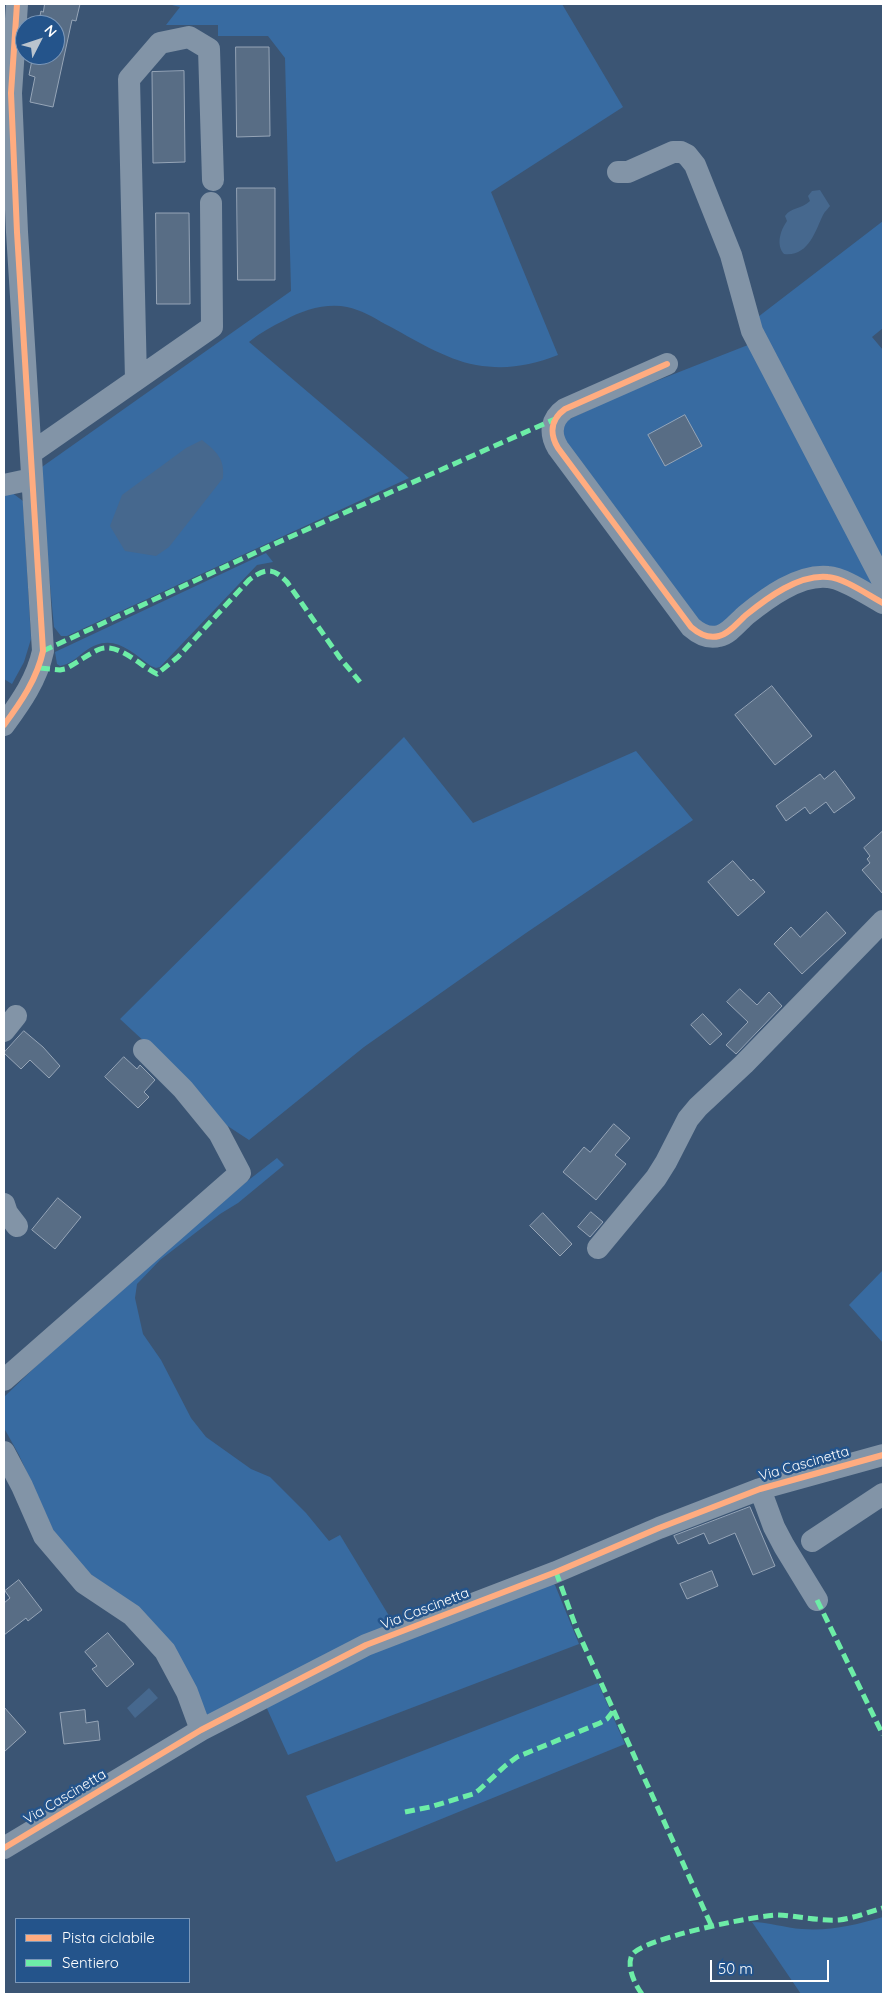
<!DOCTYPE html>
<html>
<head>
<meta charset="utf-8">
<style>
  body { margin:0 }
  #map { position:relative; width:887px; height:1998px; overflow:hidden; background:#3b5574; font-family:Quicksand,sans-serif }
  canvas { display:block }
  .frame { position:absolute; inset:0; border:5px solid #fff; pointer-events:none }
  .legend { position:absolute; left:15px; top:1918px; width:175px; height:65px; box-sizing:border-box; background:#24548b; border:1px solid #7c98b9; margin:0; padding:6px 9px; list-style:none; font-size:15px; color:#fff }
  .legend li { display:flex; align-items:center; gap:10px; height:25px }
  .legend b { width:25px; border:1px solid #7c98b9 }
  .north { position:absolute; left:15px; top:15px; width:50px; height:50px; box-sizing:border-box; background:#24548b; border:1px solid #7c98b9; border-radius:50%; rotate:49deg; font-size:14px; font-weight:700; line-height:20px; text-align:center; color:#fff }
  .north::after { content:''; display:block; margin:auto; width:18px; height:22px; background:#bac4ce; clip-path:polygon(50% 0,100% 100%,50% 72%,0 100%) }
  .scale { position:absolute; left:710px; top:1960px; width:119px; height:22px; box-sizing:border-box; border:2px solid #fff; border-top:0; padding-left:6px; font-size:15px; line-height:18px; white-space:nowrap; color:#fff; -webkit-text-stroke:4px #24548b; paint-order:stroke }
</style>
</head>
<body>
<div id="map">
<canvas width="887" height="1998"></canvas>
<div class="frame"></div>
<ul class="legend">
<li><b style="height:6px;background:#ffac80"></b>Pista ciclabile</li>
<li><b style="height:6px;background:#6deda7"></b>Sentiero</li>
</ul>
<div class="north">N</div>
<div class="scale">50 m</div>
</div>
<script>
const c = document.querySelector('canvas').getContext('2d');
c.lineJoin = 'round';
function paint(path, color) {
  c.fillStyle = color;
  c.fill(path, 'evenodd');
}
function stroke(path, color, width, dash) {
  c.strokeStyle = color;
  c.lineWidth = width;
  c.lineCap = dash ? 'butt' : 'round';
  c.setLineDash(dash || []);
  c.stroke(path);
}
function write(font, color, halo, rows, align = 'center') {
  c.font = font + ' Quicksand,sans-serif';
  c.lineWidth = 5;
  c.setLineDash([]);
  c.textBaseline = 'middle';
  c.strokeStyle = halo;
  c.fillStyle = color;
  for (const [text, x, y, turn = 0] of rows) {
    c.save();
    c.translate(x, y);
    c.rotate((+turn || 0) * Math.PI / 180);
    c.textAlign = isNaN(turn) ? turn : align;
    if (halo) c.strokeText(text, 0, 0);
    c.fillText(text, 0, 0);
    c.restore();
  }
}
paint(new Path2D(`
  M168,4H562L623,107L491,192L558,355C530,366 505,370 476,365C444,359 414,339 385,324C373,317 361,310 347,307C326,303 303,310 285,320C272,326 260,333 249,342L409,478L67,636H61L54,627L39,469L291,291L285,58L268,36H218V25H166L180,7Z
  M883,221V328L872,337L883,350V572L754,320Z
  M753,343L875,577L871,591L831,570L725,628L702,630L564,450L559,424L618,396Z
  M4,490L11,492L23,501L31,639L24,662L12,684L4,679Z
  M266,553L273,562L257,565L160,667L156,668L151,666C129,650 111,631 84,652C76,658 71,664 60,666L57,664L55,652Z
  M404,737L473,823L636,751L693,820L526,933L364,1047L249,1140L220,1121L174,1069L120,1019Z
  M277,1158L284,1165L238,1203L220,1214L160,1260L137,1284L135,1298L143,1334L161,1360L191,1418L206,1437L251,1469L270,1477L306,1513L329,1541L340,1535L394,1624L206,1718L99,1582L78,1562L54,1532L19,1455L4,1428V1397L81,1323L192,1224Z
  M883,1270V1343L849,1305Z
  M550,1582L555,1585L579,1644L288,1755L264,1702L315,1676Z
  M598,1683L625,1744L336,1862L306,1796Z
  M883,1917V1994H801L752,1922C769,1922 785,1928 802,1929C831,1931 856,1925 883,1917Z`), '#386ba1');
paint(new Path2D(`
  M820,190L830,206C828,209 825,211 823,215C815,232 808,257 784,254C776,245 780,231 787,221L785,216C791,207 802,209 810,201L808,196L812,191Z
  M202,440C217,452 225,459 223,478L169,547L156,556L125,551L110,526L122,495L186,448Z
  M149,1688L158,1698L135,1718L127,1708Z`), '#46688e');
const building = new Path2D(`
  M45,4H80L76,21L72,20L53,107L30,102L35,77L29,75L33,55H55V25H38L41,11L43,12Z
  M236,47H269L270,136L237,137Z
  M184,71L185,162L153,163L152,72Z
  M237,188H275V280H238Z
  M156,213H189L190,304H157Z
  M685,415L702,446L665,466L648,435Z
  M772,686L812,736L775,765L735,715Z
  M835,771L855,798L834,813L826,802L810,814L805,807L786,821L776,806L820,774L824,779Z
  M883,831V894L862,870L870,863L867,859L870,856L864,848Z
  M733,861L751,881L753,879L765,892L738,916L708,882Z
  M827,912L846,933L802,974L774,944L791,927L800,937Z
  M740,989L757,1005L769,992L782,1006L736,1054L726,1045L748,1022L727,1002Z
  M703,1014L722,1034L710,1045L691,1025Z
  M24,1031L43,1047L60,1066L49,1078L30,1060L21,1069L4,1053Z
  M124,1057L137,1069L140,1065L155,1080L144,1092L149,1097L138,1108L105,1077Z
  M614,1124L630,1138L615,1155L626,1164L596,1200L563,1172L584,1147L590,1152Z
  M58,1198L81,1217L55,1249L32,1230Z
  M591,1212L603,1222L590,1237L578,1227Z
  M543,1213L572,1244L560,1256L530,1226Z
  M750,1507L775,1566L753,1575L735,1533L709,1544L704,1533L678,1544L674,1536Z
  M712,1571L718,1586L687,1599L680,1584Z
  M19,1580L42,1610L28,1621L26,1618L4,1635V1603L10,1598L5,1591Z
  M108,1633L134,1664L107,1687L92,1669L97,1666L85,1652Z
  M4,1707L26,1732L4,1752Z
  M85,1710L86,1723L98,1721L100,1740L64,1744L60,1713Z`);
paint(building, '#586d85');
stroke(building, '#96a5b7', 1);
stroke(new Path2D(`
  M618,172H628L673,152H681L687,155L695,165L731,255L752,331L883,582
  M667,364L565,409C551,419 549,433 558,448L691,627C699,634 708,639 719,636C729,634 738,622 746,615C767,598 799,574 828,577C844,578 868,595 883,603
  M136,380L129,79L160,43L189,37L209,49L213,180
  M31,453L212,327L211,203
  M4,485L32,479
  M4,725C21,702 37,679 43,651L17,232L11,93L17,4
  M4,1031L16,1016
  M4,1204L7,1213L17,1226
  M598,1248L656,1178L666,1162L688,1119L698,1107L744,1064L883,921
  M4,1380L240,1173L219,1133L183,1089L144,1050
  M4,1452L22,1486L44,1536L84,1583L132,1615L165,1651L187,1692L201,1730
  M760,1489L774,1527L784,1546L817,1600
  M812,1541L883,1494
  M4,1848L201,1730L366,1645L556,1572L659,1528L760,1489L883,1455`), '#8294a7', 22);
stroke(new Path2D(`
  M43,651L272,545L555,419
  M40,668L60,670L65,669C77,663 88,654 100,649C118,642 142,667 157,674L178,657L249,580C265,568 273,567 287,582L340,658L360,682
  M556,1572L577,1630L712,1927
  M817,1600L883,1735
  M405,1812L430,1807L473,1794L479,1790L505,1766L517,1757L600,1723L607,1719L614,1710
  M642,1994C635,1985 626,1966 632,1955C640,1939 757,1915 778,1915C798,1916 818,1921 839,1920C854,1918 869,1912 883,1908`), '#6deda7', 5, [10, 5]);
stroke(new Path2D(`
  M667,364L565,409C551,419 549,433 558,448L691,627C699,634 708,639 719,636C729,634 738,622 746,615C767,598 799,574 828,577C844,578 868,595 883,603
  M4,725C21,702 37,679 43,651L17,232L11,93L17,4
  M4,1848L201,1730L366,1645L556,1572L659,1528L760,1489L883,1455`), '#ffac80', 6);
write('14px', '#fff', '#24548b', [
  ["Via Cascinetta",804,1464,-16],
  ["Via Cascinetta",425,1609,-21],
  ["Via Cascinetta",65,1797,-31]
]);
</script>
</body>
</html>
